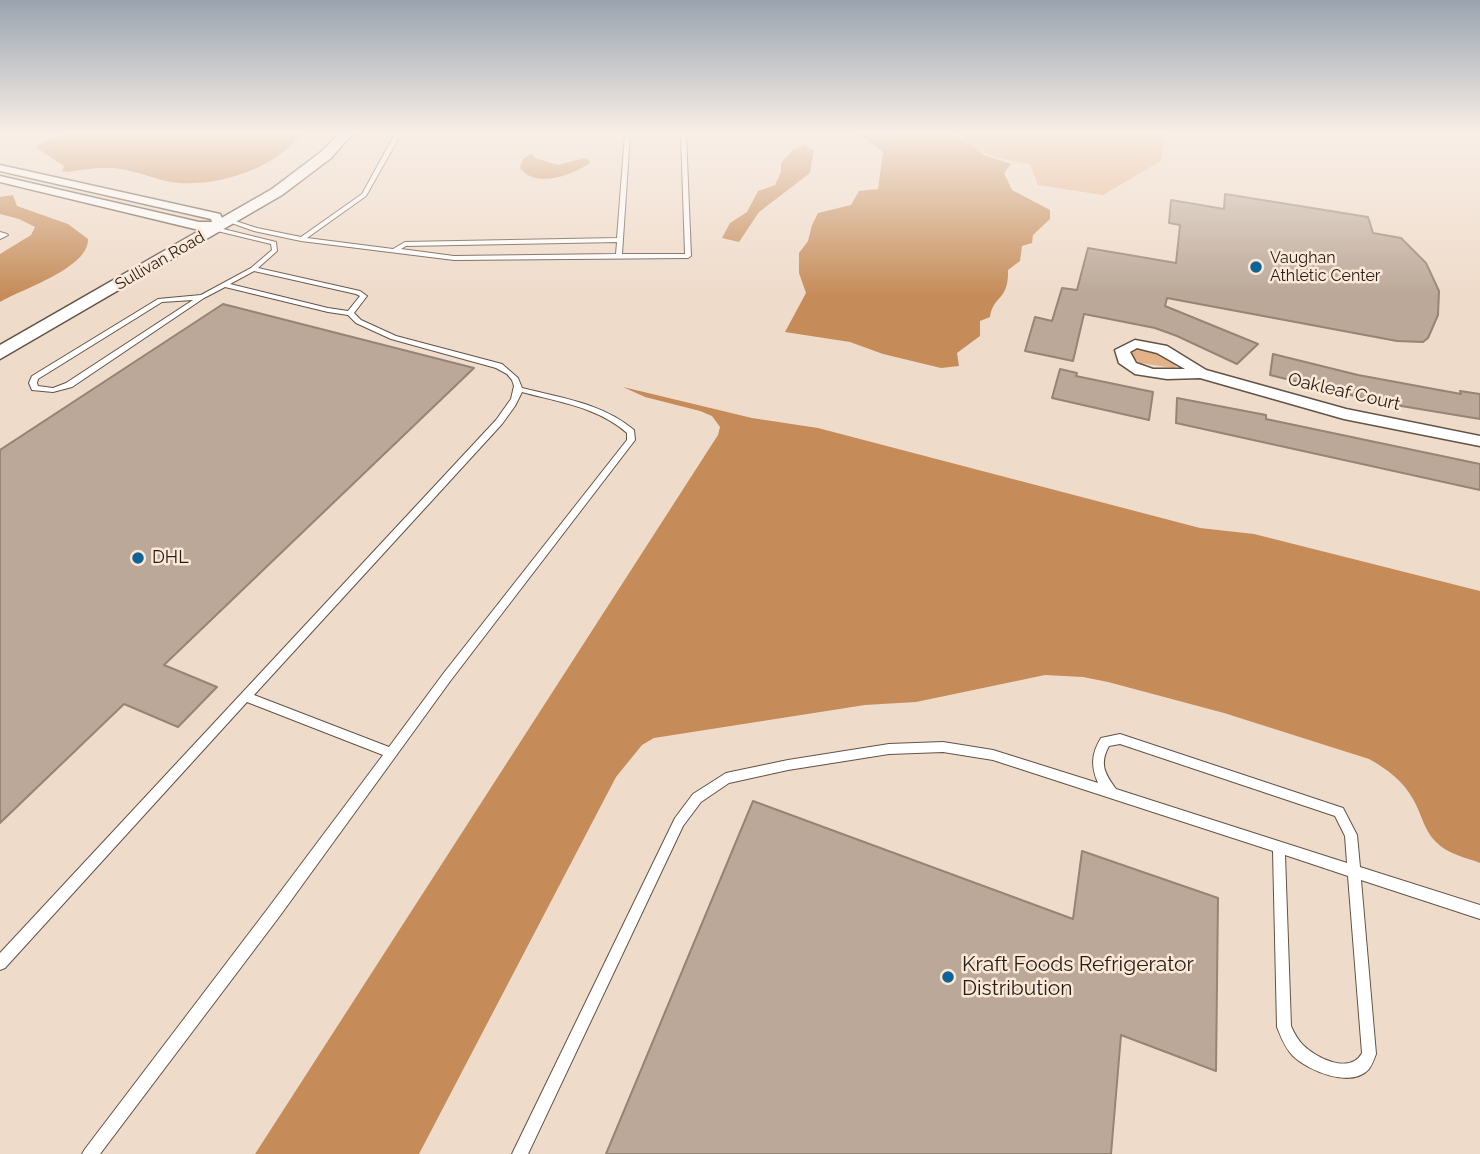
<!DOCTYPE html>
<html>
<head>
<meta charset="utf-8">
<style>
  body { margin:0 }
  canvas { display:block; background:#efdbca }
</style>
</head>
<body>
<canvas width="1480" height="1154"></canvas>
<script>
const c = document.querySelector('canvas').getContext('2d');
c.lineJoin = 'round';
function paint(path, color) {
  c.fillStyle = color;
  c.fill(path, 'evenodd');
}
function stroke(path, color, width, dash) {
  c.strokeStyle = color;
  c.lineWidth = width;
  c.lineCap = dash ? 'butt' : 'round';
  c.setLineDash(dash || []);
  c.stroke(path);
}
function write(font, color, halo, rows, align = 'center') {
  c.font = font + ' Raleway,sans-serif';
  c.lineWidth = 5;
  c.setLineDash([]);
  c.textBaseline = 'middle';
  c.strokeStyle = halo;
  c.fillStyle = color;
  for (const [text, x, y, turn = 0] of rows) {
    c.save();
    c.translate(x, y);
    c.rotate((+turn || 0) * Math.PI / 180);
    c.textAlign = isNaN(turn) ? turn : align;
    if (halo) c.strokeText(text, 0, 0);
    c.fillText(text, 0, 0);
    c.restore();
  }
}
paint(new Path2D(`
  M959,134H1165L1161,161L1103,195L1038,185L1030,164C1008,160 970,155 959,134Z
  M1135,347L1150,348L1178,365L1174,368L1140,363L1130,356V349Z`), '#e3b288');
paint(new Path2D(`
  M74,134H301C276,168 220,186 179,183C161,182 144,173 126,170C108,166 86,169 67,172L62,171L64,166L35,147L49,139Z
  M859,134L947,135L961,139L984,155L1011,164L1004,173L1012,190L1050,210V219L1033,235L1032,243L1022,246L1020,261L1008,270C1009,301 993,295 990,317L980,321V336L957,353L959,366L941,368L883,354L850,342L785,332L806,293L799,273V253L808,241L812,225L818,213L851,205L859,191L878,189L883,152Z
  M803,145L814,150L810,173L759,212L739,242L722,238L730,223L747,212L758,191L775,185L781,172V163L793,150Z
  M532,153L535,158L558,165L584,158L590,160L589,164C571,175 536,189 520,168L523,159Z
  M13,195L17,206L68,224L88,239C89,268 22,289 0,302V254L31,235L35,227L19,219L0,214V197Z
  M623,387L752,418L818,428L1200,528L1254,534L1480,591V863C1465,857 1447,854 1436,842C1424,831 1421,812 1413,799C1403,781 1387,769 1369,759L1224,713L1108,682L1083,677L1045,675L916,702L865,705L654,738L642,745L616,777L419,1154H255L718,435L720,427L712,416L700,411L645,397Z`), '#c58c59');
const building = new Path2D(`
  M1225,194L1368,217L1373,233L1401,238L1426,263L1439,291L1438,315L1428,338L1423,342L1397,341L1167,298L1165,306L1258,344L1237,364L1177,336L1155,328L1084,314L1073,361L1025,351L1035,317L1052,321L1062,288L1077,290L1088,248L1176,263L1180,225L1169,223L1171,200L1224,209Z
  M223,304L474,368L164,665L217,687L178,727L124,704L0,823V450Z
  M1273,354L1358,375L1461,394L1460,391L1480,394V419L1383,403L1270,375Z
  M1060,369L1077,373L1076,376L1153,392L1149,420L1052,398Z
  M1177,398L1266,415V419L1480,464V490L1176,423Z
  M753,801L1073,919L1082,851L1218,898L1216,1071L1121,1035L1111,1154H606Z`);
paint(building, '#bba898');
stroke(building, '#968474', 2);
const service = new Path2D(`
  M395,134H401L366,196L307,238L393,249L405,242L617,238L625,134H630L622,254H685L681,134H686L691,256L688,258L454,260L301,241L254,231L226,221L229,219L257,228L301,237L362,194ZM617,242L616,254L454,256L401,249L406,246Z
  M215,227L276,242L277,251L258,268L360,291L367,296L354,313L361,320L396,336L502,364L518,378L522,388C561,398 602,403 634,430L635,440L451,680L279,917L100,1154H82L85,1149L269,907L383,755L247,702L5,968L0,970V953L496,420L511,399L514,386L512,380L507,374L496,368L391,339L356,323L348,315L328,312L225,287L204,298L72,387L53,392L32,390L29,383L32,376L158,299L201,295L251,268L272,250L271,244L213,230L212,229ZM254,271L356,294L360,296L348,311L328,308L230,284ZM193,300L66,383L53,388L38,386L37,383L38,379L162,302ZM522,392C558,402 598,407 627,433V440L443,674L389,747L254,695L502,424L515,406Z
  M0,232L7,234L8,235L0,239Z
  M1120,734L1343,808L1357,835L1360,867L1480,905V919L1361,880L1376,1054C1374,1059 1372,1065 1369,1069C1351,1089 1309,1071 1293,1056C1285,1048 1281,1037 1277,1027L1273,851L993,760L943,752L889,754L788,770L729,783L701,802L683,826L528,1154H512L675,818L693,794L726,773L788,760L889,744L943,742L993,750L1098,783C1091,767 1091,754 1101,738ZM1120,744L1335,816L1345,836L1347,863L1116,789C1105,774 1099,764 1109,746ZM1285,855L1348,876L1362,1053C1350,1075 1316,1058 1303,1045C1298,1040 1294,1033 1291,1026Z`);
const minor = new Path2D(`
  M0,165L220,214L226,226L220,230H199L0,182V176L199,222H212L211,219L0,171Z
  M1135,340L1167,346L1206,370L1346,409L1480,436V446L1344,419L1200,378L1167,379L1135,374L1119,363L1115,350ZM1137,348L1157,353L1185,369H1153L1136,363L1130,352Z`);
const tertiary = new Path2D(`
  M339,134H352L331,158L282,195L0,359V345L272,189L321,152Z`);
stroke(service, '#645345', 2);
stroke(minor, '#645345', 3);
stroke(tertiary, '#645345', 3);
paint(service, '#fff');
paint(minor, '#fff');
paint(tertiary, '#fff');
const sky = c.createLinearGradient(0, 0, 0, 295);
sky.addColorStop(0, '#9aa4af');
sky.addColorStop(0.45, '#f8efe7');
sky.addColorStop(1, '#f8efe700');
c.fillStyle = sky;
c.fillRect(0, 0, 1480, 295);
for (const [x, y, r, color] of [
  [1256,267,7,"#106495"],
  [138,558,7,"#106495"],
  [948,977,7,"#106495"]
]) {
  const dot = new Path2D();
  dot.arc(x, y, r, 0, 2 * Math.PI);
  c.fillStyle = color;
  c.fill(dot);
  stroke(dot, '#fce8d7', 2.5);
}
write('16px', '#241d17', '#fce8d7', [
  ["Vaughan",1270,258],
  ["Athletic Center",1270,276]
], 'left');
write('16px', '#241d17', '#fce8d7', [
  ["Sullivan Road",160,261,-30]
]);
write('18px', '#241d17', '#fce8d7', [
  ["Oakleaf Court",1344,392,13]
]);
write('18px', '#241d17', '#fce8d7', [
  ["DHL",152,558]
], 'left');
write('21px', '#241d17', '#fce8d7', [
  ["Kraft Foods Refrigerator",962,965],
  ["Distribution",962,989]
], 'left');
</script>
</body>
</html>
